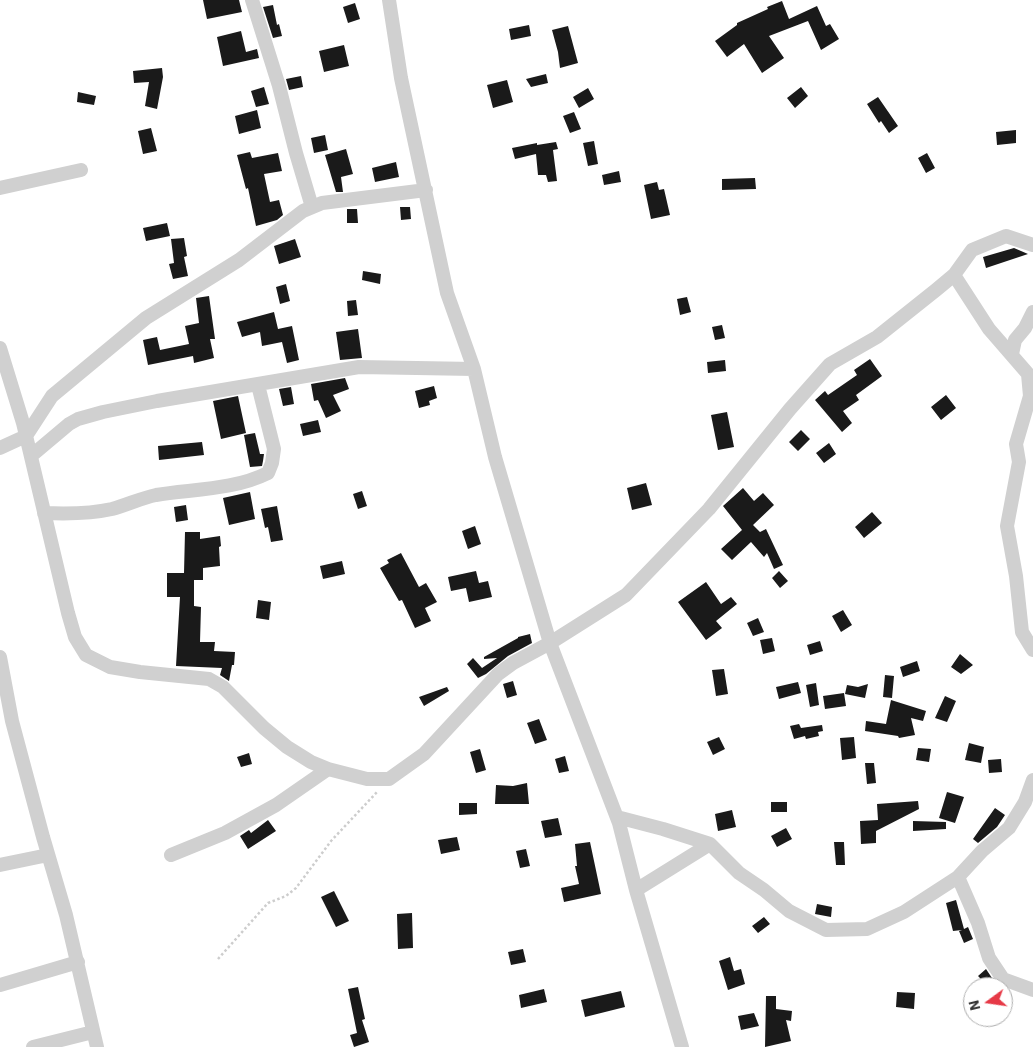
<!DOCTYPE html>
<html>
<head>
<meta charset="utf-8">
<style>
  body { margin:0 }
  #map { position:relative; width:1033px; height:1047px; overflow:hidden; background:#fff; font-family:"IBM Plex Sans",sans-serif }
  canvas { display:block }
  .north { position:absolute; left:963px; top:977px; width:50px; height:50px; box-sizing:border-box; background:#fff; border:1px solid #adadad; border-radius:50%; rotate:256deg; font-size:14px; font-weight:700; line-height:20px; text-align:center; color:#333 }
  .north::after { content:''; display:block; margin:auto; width:18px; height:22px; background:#e63946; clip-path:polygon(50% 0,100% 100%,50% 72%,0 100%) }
</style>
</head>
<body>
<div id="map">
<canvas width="1033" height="1047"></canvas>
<div class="north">N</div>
</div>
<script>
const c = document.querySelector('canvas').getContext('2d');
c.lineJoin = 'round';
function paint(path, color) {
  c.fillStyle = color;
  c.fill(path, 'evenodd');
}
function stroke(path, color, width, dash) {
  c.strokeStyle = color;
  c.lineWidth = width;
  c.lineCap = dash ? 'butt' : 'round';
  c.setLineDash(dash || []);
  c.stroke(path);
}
paint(new Path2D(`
  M203,0H239L242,12L207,19Z
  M782,1L789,19L817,6L826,26L830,24L839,39L821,50L808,21L769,36L784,58L762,73L744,44L727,57L715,41L737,25V23L768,9L767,7Z
  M355,3L360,19L348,23L343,7Z
  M273,5L277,25L279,24L282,36L273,38L263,7Z
  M529,25L531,36L511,40L509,29Z
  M568,26L578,63L560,68L558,52L552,30Z
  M241,31L246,52L257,49L259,58L223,66L217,37Z
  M344,45L349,66L324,72L319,51Z
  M162,68L163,77L157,109L145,106L149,82L134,83L133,71Z
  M546,74L548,83L531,87L526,79Z
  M301,76L303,87L289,90L286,79Z
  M507,80L513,102L493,108L487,85Z
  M264,87L269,104L256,107L251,91Z
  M801,87L808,96L795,108L787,98Z
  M588,88L594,99L579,108L573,97Z
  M78,92L96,96L94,105L77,102Z
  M878,97L898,126L889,133L881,121L879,123L867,104Z
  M257,110L261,128L239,134L235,116Z
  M574,112L581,129L570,133L563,116Z
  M151,128L157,151L143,154L138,131Z
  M1016,130V143L997,145L996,132Z
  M325,135L328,150L314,153L311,138Z
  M594,141L598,164L588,166L583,143Z
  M556,142L558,149L553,150L557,181L548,182L546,175H538L536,154L515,159L512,148L537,143V145Z
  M346,149L353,174L341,177L343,192H336L325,155Z
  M250,152L252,158L278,153L282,171L264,174L270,202L279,200L283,215L277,220L256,226L248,188L246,189L237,155Z
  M927,153L935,168L926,173L918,158Z
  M396,162L399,177L375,182L372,168Z
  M619,171L621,182L604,185L602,175Z
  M755,178L756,189L722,190V179Z
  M657,182L659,190L664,189L670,215L651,219L644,185Z
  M400,207H410L411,219L401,220Z
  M347,209H357L358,223H347Z
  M167,223L170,236L146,241L143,228Z
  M184,238L187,256L184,257L188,276L173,279L169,264L174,263L171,239Z
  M295,239L301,257L279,264L274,246Z
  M1014,248L1028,254L986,268L983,257Z
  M363,271L381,274L380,284L362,280Z
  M286,284L290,301L280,304L276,287Z
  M209,296L215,339H210L214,358L194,363L193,356L148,365L143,340L157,337L160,350L189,344L185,326L199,323L196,298Z
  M687,297L691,312L680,315L677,299Z
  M356,300L358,315L348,316L347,301Z
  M274,312L278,329L292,326L299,360L287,363L282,342L262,346L260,332L242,337L237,322Z
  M722,325L725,338L715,340L712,327Z
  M358,329L362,358L340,360L336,332Z
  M870,359L882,376L856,395L859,400L843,411L852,423L842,432L815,400L825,391L828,395L857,375L854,370Z
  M725,360L726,371L708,373L707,362Z
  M345,378L349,389L333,395L341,411L326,418L318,400L314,401L311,384Z
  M434,386L437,398L429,401L430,405L419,408L415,391Z
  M291,387L294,404L283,406L279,389Z
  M946,395L956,408L941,420L931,407Z
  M238,396L246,433L221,439L213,401Z
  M727,412L734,447L718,450L711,415Z
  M318,420L321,432L303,436L300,424Z
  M801,430L810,439L798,451L789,442Z
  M255,433L260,454H264L263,461L262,466L250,467L244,435Z
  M202,442L204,455L159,460L158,446Z
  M829,443L836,454L824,463L816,453Z
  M646,483L652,505L632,510L627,488Z
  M743,488L754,501L763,493L774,505L753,525L760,532L766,529L783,565L774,569L767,553L764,557L751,542L732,560L721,549L742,530L723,506Z
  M362,491L367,506L358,509L353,494Z
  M250,492L255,519L229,525L223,498Z
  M186,505L188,520L176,522L174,507Z
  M277,506L283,540L271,542L268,527L265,528L261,509Z
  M872,512L882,523L864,538L855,527Z
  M475,526L481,544L468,549L462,531Z
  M185,532H200V539L220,536L221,546L219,547L220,566L203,568V580H194V606L201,607L200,642H215L214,651L235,652L234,665H232L229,681L220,675L222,668L176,666L180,597H167V573H184Z
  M401,553L419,587L426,583L437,602L425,608L431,621L415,628L402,600L399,601L380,568L389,563L387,560Z
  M342,561L345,574L323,579L320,566Z
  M476,571L479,583L488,581L492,597L469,602L466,588L451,591L448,577Z
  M779,571L788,581L780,588L772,578Z
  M706,582L721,604L731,597L737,604L716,621L722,628L706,640L678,602Z
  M258,600L271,602L269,620L256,618Z
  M843,610L852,625L841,632L832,616Z
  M758,618L764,632L753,636L747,623Z
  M530,634L532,643L508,656L486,674L478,678L467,664L473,658L482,668L497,658L484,659V657L518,638V637Z
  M772,638L775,651L763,654L760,640Z
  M820,641L823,651L810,655L807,645Z
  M960,654L973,665L961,674L951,667Z
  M917,661L920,671L903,677L900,667Z
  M724,669L728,694L716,696L712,670Z
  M885,675L894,676L892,698L883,697Z
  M513,681L517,695L507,698L503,684Z
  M798,682L801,693L779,699L776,687Z
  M816,683L819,705L810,707L806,685Z
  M868,684L865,698L845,694L847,685L858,687Z
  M447,687L449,691L424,706L419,697Z
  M844,693L846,706L825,709L823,696Z
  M945,696L956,701L947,722L935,718Z
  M891,700L926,711L923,721L911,718L915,735L899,738L898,736L865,731L866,721L886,724Z
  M539,719L547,740L535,744L527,723Z
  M799,724L801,728L822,725L823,731L818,732L819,736L806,739L805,736L794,739L790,726Z
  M719,737L725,749L713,755L707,742Z
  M854,737L856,758L842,760L840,738Z
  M969,743L984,747L981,763L965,760Z
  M918,748L931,749L929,762L916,760Z
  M480,749L486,770L476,773L470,752Z
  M249,753L252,764L241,767L237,757Z
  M565,756L569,771L559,773L555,759Z
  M1001,759L1002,772L989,773L988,760Z
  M865,763H874L876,783L867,784Z
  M527,783L529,804H495L496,785L513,786Z
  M947,792L964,797L955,823L939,818Z
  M918,801L919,809L876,831V843L861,844L860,821L878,820L877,804Z
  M771,802H787V812H771Z
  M459,803H477V814L459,815Z
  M995,808L1005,815L997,827L978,843L973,839Z
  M732,810L736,827L718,831L715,814Z
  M558,818L562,835L545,838L541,821Z
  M268,820L276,831L248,849L240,836L249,830L251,833Z
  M913,821L946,822V829L913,831Z
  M786,828L792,839L777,847L771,836Z
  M457,837L460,850L441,854L438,840Z
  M590,842L601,894L564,902L561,888L579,884L575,866H577L575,844Z
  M834,842H844L845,865H836Z
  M526,849L530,866L520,868L516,851Z
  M334,891L349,921L336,927L321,897Z
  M956,900L964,929L968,927L973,939L964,943L959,931L962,930L953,931L946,903Z
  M817,904L832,907L831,917L815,914Z
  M412,913L413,948L398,949L397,914Z
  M764,917L770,924L758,933L752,926Z
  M523,949L526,962L511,965L508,952Z
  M730,957L734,971L741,969L745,984L728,990L719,961Z
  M986,969L996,984L1000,987H989L978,976Z
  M358,987L365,1019L362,1020L369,1042L354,1047L350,1035L357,1033L348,989Z
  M544,989L547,1002L521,1008L519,995Z
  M621,991L625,1007L585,1017L581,1000Z
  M897,992L915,993L914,1009L896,1007Z
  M766,996H776V1009L792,1011L791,1021L786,1020L791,1041L765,1047Z
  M754,1013L759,1026L741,1030L738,1016Z`), '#1a1a1a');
stroke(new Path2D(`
  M218,959L268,903L286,896L296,888L331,841L378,791`), '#cdcdcd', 2.5, [2.5, 2.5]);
stroke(new Path2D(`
  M252,0L279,86L296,153L312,207
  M389,0L401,78L447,293L474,369L495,457L550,643L619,823L636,890L682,1047
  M0,188L81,170
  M954,275L989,329L1028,374L1030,396L1016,444L1019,462L1007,526L1016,576L1022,632L1033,650
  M0,348L23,423L68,613L75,637L86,655L110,667L140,672L209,679L223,687L264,728L287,747L311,762L328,769L367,779H389L424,754L498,674L513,663L550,643L626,595L709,509L790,409L830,364L877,337L936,290L954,275L972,250L1006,236L1033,245
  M1012,354L1015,340L1025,328L1033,312
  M0,448L26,436L52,396L146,318L239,260L303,211L322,203L426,190
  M31,456L69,424L78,419L103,412L157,401L359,367L474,369
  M44,513C67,514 90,514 112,509C127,505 141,498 156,495C193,489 234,490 268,473L272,463L274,449L258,385
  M0,657L12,721L43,837L66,915L97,1047
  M1033,780L1025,802L1009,828L982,851L958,877L978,923L989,958L1003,979L1033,990
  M617,817L663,829L710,844L739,873L764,890L789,911L826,930L867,929L904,912L958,877
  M171,855L225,833L276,805L328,769
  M0,865L48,855
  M636,890L710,844
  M0,985L78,962
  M33,1047L93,1032`), '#d0d0d0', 14);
</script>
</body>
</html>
